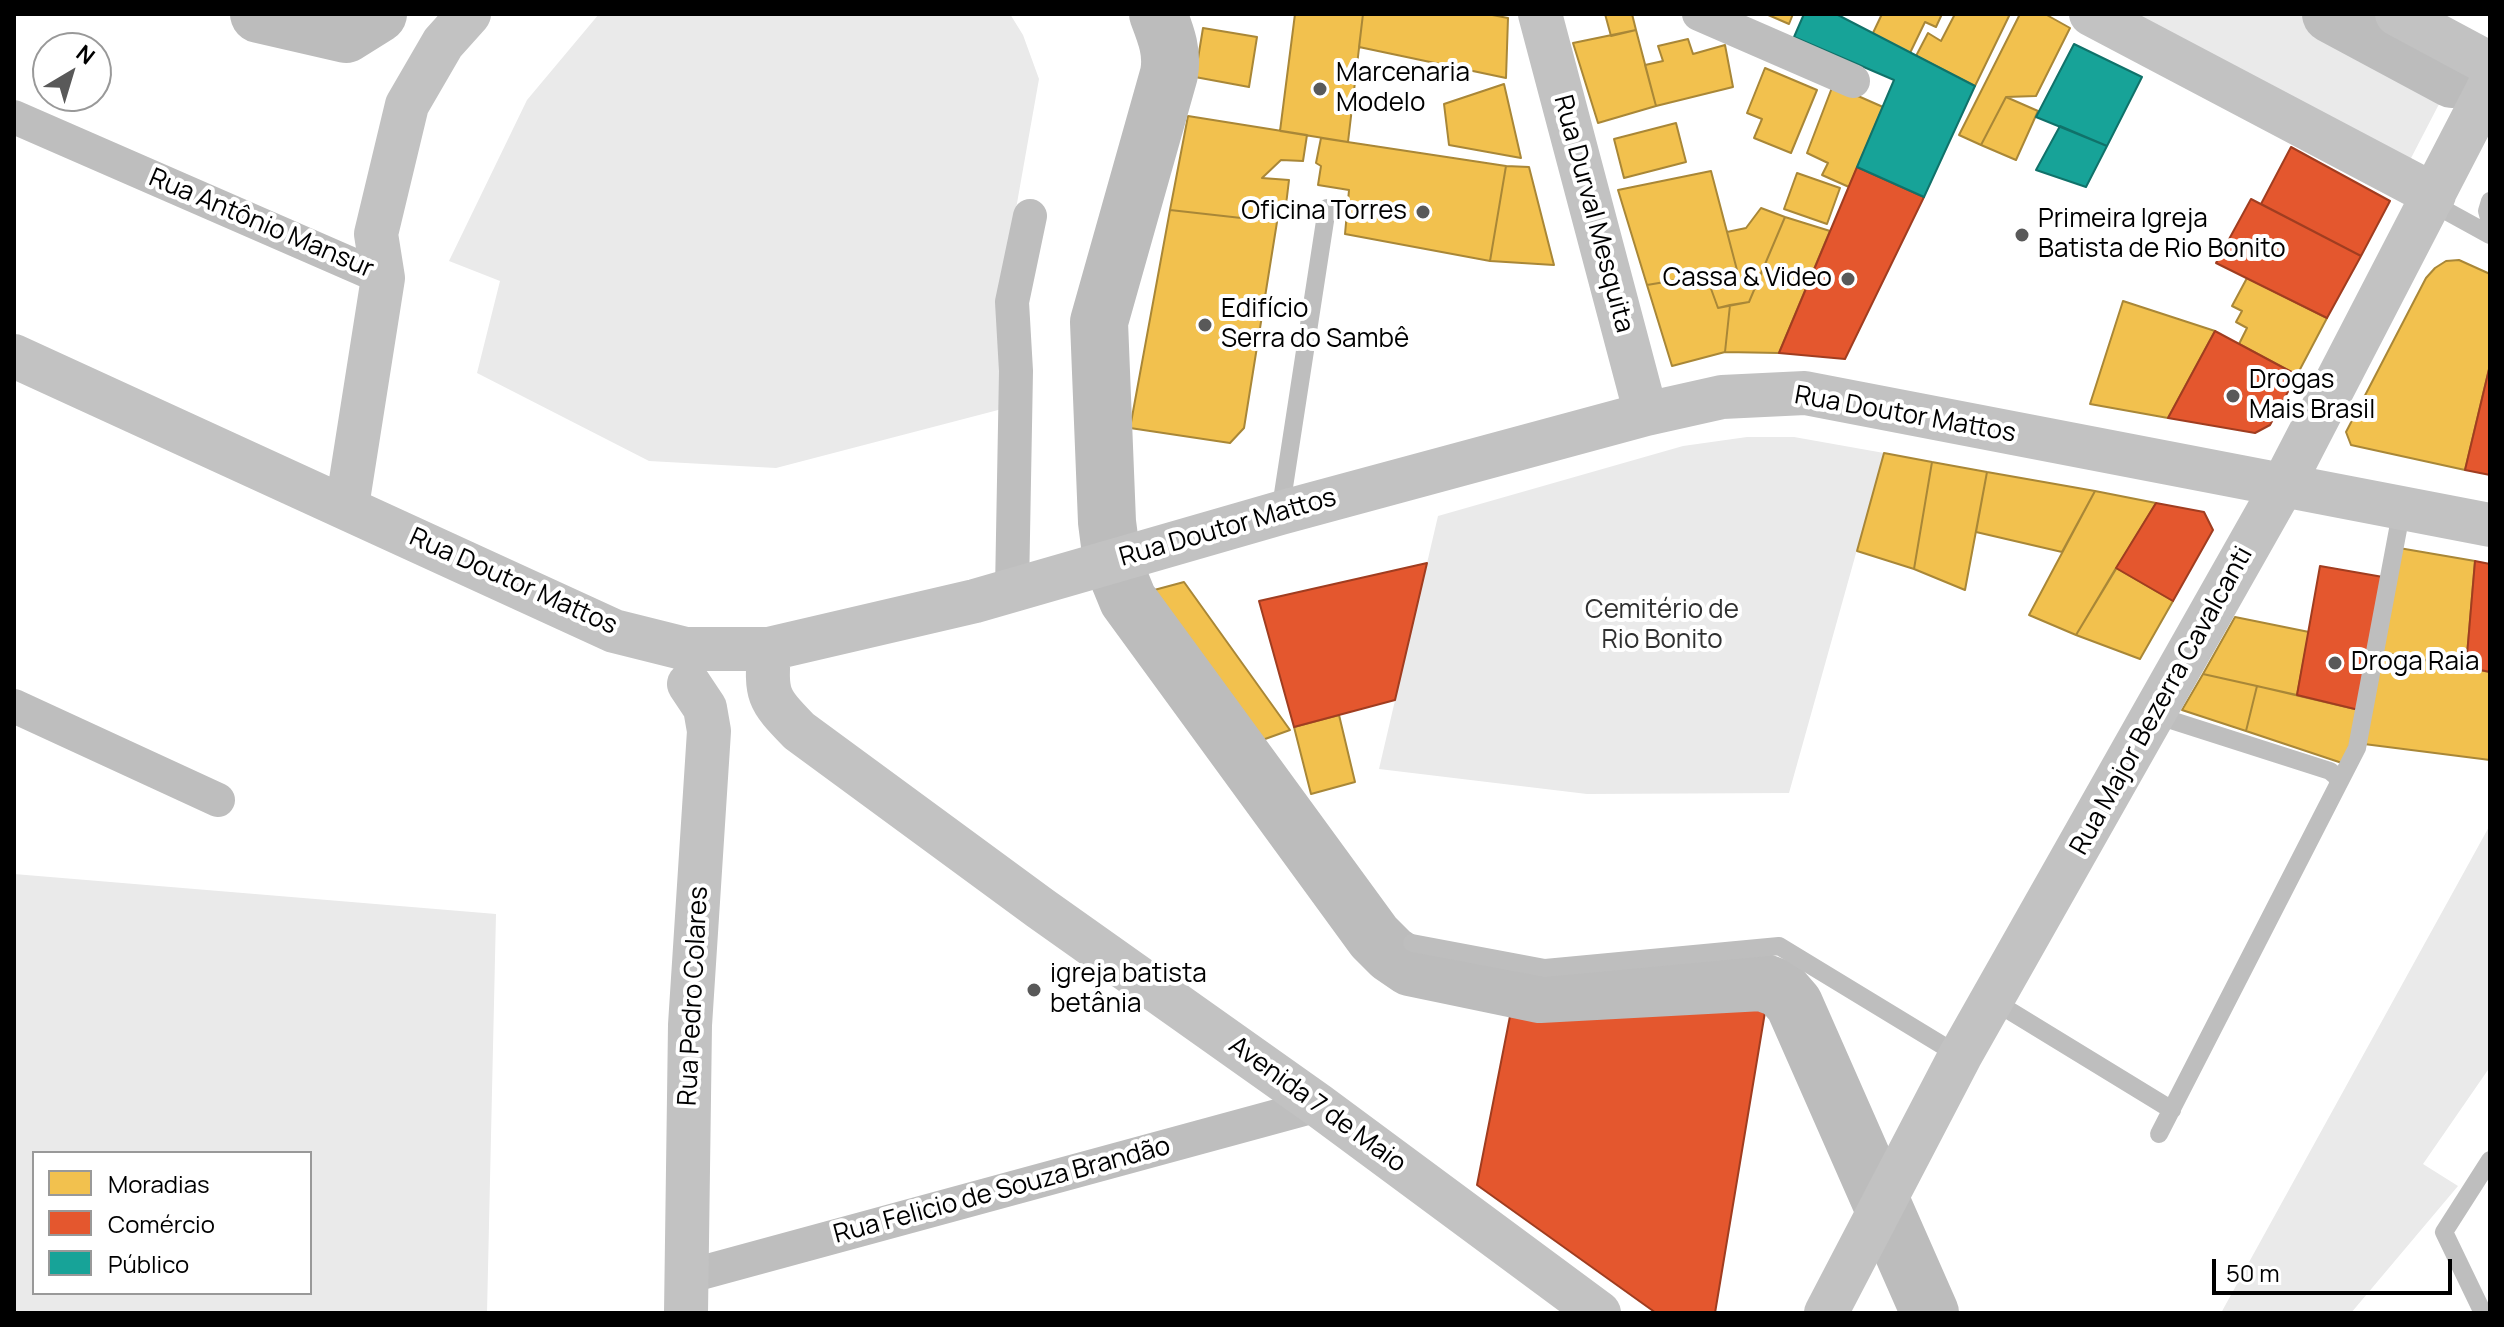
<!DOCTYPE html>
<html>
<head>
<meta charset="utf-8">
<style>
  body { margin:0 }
  #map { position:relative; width:2504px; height:1327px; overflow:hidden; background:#fff; font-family:Manrope,sans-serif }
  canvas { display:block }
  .frame { position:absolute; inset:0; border:16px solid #000; pointer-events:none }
  .legend { position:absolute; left:32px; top:1151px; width:280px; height:144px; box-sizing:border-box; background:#fff; border:2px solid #999; margin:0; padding:10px 14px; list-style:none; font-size:24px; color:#000 }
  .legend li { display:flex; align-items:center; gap:16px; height:40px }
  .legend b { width:40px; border:2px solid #999 }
  .north { position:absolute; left:32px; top:32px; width:80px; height:80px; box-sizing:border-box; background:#fff; border:2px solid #999; border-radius:50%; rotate:38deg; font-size:22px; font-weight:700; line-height:32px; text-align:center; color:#000 }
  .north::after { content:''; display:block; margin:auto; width:28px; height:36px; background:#595959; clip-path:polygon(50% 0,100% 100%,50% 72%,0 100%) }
  .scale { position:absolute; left:2212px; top:1259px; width:240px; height:36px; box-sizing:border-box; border:4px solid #000; border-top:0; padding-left:10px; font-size:24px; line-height:28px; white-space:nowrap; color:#000; -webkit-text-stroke:6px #fff; paint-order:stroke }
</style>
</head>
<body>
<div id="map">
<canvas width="2504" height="1327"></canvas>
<div class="frame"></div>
<ul class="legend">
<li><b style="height:22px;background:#f2c14e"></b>Moradias</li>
<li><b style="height:22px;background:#e4572e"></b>Comércio</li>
<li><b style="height:22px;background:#17a398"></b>Público</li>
</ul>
<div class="north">N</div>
<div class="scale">50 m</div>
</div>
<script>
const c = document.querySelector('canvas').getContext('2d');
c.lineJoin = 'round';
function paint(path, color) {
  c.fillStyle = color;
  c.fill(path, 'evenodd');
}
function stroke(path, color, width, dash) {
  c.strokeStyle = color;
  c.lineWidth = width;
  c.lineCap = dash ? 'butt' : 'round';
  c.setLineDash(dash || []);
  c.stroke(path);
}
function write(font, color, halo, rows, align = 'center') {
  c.font = font + ' Manrope,sans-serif';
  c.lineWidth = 8;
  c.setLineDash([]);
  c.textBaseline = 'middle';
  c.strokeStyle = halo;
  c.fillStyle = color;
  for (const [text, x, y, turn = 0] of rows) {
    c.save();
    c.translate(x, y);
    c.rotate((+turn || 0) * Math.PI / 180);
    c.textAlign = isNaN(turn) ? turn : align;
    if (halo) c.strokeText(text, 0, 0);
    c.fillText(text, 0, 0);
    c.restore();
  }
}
paint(new Path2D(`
  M599,14H1010L1023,35L1039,79L1000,299L1002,409L776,468L649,461L477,373L500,281L449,261L527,100Z
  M2132,14H2331L2452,79L2409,162Z
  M1747,437H1794L1884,453L1789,793L1587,794L1379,769L1438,516L1683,446Z
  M2490,825V1067L2423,1164L2458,1186L2351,1313H2221Z
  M14,874L496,914L487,1313H14ZM310,1153V1293H34V1153Z`), '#eaeaea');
const homes = new Path2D(`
  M1295,14H1363L1348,142L1280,131Z
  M1363,14H1487L1508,18L1506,78L1359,47Z
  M1605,14H1632L1636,30L1611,36Z
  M1766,14H1793L1789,24Z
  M1882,14H1942L1936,27L1925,22L1910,53L1872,35Z
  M1955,14H2010L1975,86L1916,56L1928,33L1941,41Z
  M2020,14H2045L2070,28L2036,96L2006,97L1981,145L1959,135Z
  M1203,28L1257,37L1249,87L1195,77Z
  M1636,30L1656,106L1598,123L1573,43Z
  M1688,39L1693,54L1725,45L1733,87L1656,106L1645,65L1663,61L1658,46Z
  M1765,68L1817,90L1791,153L1754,138L1762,119L1747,113Z
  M1504,84L1521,158L1449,145L1444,104Z
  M1833,85L1883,107L1849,187L1822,175L1828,163L1807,153Z
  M2006,97L2038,111L2016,160L1981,145Z
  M1188,116L1307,135L1303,161L1281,160L1262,178L1289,180L1286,205L1277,206V222L1170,210Z
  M1676,123L1686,162L1624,178L1614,139Z
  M1321,138L1506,166L1490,261L1345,234L1349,190L1318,185L1321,166L1316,163Z
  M1506,166L1529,167L1554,265L1490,261Z
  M1711,171L1737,270L1647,285L1618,190Z
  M1797,173L1840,188L1827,224L1784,209Z
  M1761,208L1785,217L1749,302L1718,308L1706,275L1737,270L1727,232L1746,228Z
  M1170,210L1277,222L1244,428L1230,443L1130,428Z
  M1785,217L1830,231L1779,353L1725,352L1730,305L1749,302Z
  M2459,260L2490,274V365L2465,470L2351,445L2346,432L2426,278L2435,268L2446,261Z
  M1706,275L1718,308L1730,305L1725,352L1672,366L1647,285Z
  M2247,278L2327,318L2297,375L2239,344L2247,328L2236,322L2242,311L2232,306Z
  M2123,301L2215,331L2168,418L2090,404Z
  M1884,453L1932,462L1914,569L1857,551Z
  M1932,462L1987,472L1965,590L1914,569Z
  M1987,472L2095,491L2062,552L1976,532Z
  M2095,491L2156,503L2076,635L2029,615Z
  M2399,548L2475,561L2466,667L2380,652Z
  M2116,568L2173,601L2140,659L2076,635Z
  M1184,582L1290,730L1254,743L1143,593Z
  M2235,617L2309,632L2297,695L2203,674Z
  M2380,652L2490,672V760L2364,744Z
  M2203,674L2257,686L2246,731L2182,710Z
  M2257,686L2359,710L2345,764L2246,731Z
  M1339,715L1355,782L1311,794L1294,727Z`);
paint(homes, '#f2c14e');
stroke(homes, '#a98737', 2);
const shops = new Path2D(`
  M2291,147L2390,201L2361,256L2261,204Z
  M1857,167L1924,197L1845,359L1779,353Z
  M2251,199L2361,256L2327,318L2216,263Z
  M2215,331L2297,375L2270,425L2255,433L2168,418Z
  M2490,365V475L2465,470Z
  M2156,503L2204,512L2213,530L2173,601L2116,568Z
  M2475,561L2490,564V672L2466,667Z
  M1427,563L1395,700L1294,727L1259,601Z
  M2320,566L2383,577L2359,710L2297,695Z
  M1758,992L1768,994L1715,1313H1656L1477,1185L1512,1006L1539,1012Z`);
paint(shops, '#e4572e');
stroke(shops, '#a03d20', 2);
const public = new Path2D(`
  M1804,14H1836L1975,86L1924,197L1857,167L1894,80L1794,37Z
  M2074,44L2142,77L2107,146L2036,117Z
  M2060,126L2107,146L2086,187L2036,170Z`);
paint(public, '#17a398');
stroke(public, '#10726a', 2);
stroke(new Path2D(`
  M259,14L346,34L378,14
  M1158,14C1166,35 1173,52 1169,74L1099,322L1107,522L1112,561L1128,600L1374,937L1391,954L1410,967L1540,994L1762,982L1781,989L1794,1004L1930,1313
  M2331,14L2452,79`), '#bcbcbc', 58);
stroke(new Path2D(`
  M2490,201L2487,211L2490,222
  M2430,202L2490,235
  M1280,513L1327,208
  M2155,715L2330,771L2336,776L2339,783L2159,1134
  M2339,783L2357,748L2402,508
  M1412,943L1545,968L1779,946L1960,1056
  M1992,1000L2172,1110
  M2483,1313L2444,1232L2490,1160`), '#bebebe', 18);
stroke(new Path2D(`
  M1699,14L1853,81
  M14,117L383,278
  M1012,590L1016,371L1012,302L1030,216
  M14,706L218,800
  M686,1277L1318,1105`), '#bebebe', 34);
stroke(new Path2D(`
  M1540,14L1646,414
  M2091,14L2434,195
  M2397,14L2490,64
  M14,356L614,631L686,649H769L975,601L1280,513L1646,414L1722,397L1805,393L2490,525
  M347,506L383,278L376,234L407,105L443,43L469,14
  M769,649C766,696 767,698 799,731L1040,908L1318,1105L1599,1313
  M686,1313L690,1025L709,731L705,708L689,684
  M1826,1313L1960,1056L2283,485L2490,85`), '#c2c2c2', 44);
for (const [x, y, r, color] of [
  [1320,89,8,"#595959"],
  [1423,212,8,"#595959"],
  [2022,235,8,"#595959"],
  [1848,279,8,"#595959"],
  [1205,325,8,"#595959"],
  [2233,396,8,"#595959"],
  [2335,663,8,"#595959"],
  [1034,990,8,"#595959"]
]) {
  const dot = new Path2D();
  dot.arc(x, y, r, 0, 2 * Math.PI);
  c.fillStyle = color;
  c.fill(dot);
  stroke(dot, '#fff', 3);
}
write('26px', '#000', '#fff', [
  ["Marcenaria",1336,74],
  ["Modelo",1336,104],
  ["Oficina Torres",1407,212,"right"],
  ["Primeira Igreja",2038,220],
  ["Batista de Rio Bonito",2038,250],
  ["Cassa & Video",1832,279,"right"],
  ["Edifício",1221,310],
  ["Serra do Sambê",1221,340],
  ["Drogas",2249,381],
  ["Mais Brasil",2249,411],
  ["Droga Raia",2351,663],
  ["igreja batista",1050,975],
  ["betânia",1050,1005]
], 'left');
write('26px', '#000', '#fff', [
  ["Rua Durval Mesquita",1593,214,75],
  ["Rua Antônio Mansur",261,224,23],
  ["Rua Doutor Mattos",1905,415,10],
  ["Rua Doutor Mattos",1228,528,-16],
  ["Rua Doutor Mattos",513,582,24],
  ["Rua Major Bezerra Cavalcanti",2162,701,-61],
  ["Rua Pedro Colares",694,996,-87],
  ["Avenida 7 de Maio",1317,1105,36],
  ["Rua Felicio de Souza Brandão",1002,1191,-15]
]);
write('26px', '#303030', '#fff', [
  ["Cemitério de",1662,611],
  ["Rio Bonito",1662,641]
]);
</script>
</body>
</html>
